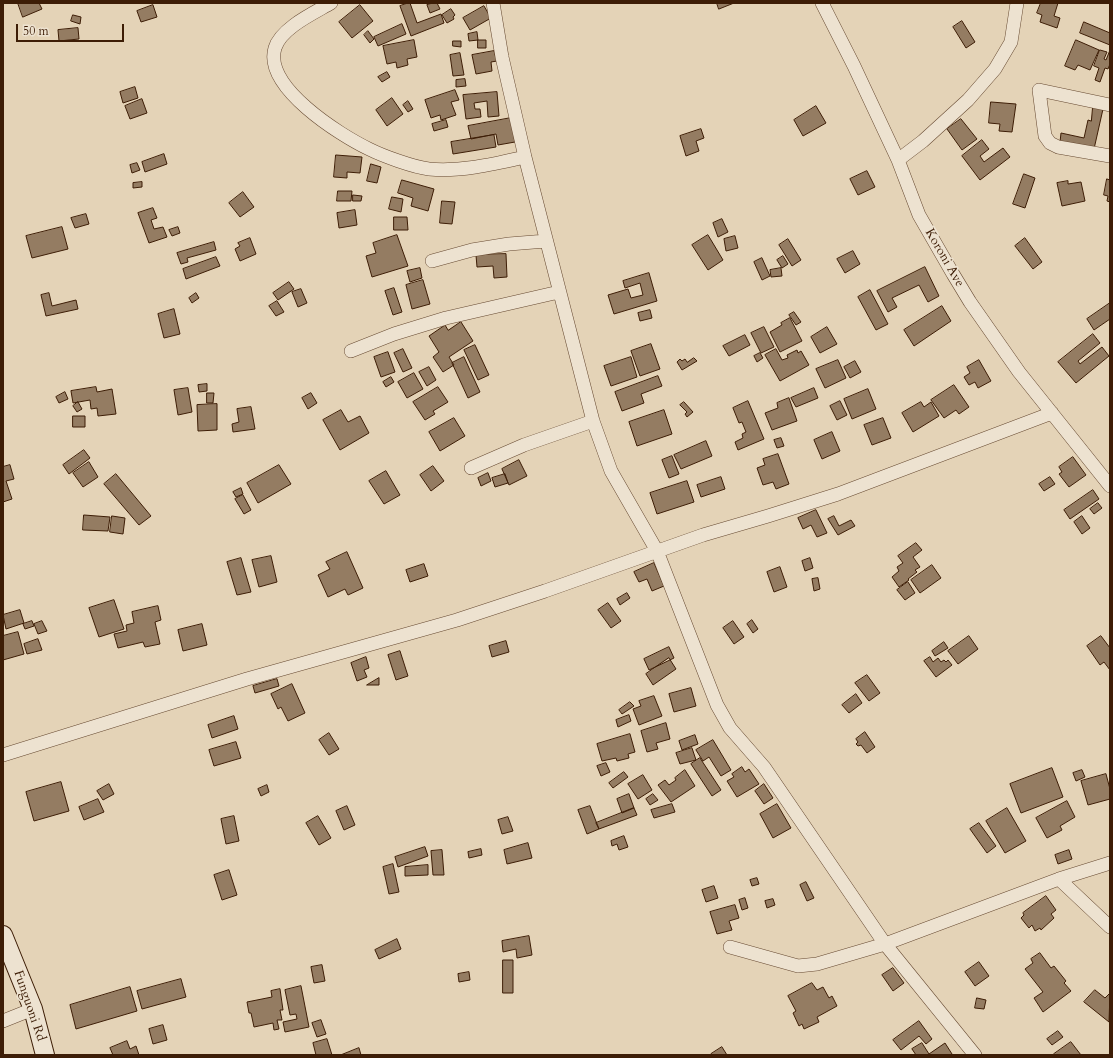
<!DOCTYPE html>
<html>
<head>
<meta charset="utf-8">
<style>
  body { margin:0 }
  #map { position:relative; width:1113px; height:1058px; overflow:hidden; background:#e4d3b7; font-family:Cardo,serif }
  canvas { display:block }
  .frame { position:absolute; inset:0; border:4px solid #3d1d06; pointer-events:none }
  .scale { position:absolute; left:16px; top:24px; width:108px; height:18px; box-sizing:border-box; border:2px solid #3d1d06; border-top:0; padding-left:5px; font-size:12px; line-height:14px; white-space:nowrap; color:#3d1d06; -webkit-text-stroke:3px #ede2d0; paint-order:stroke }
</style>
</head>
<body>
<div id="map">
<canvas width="1113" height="1058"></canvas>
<div class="frame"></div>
<div class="scale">50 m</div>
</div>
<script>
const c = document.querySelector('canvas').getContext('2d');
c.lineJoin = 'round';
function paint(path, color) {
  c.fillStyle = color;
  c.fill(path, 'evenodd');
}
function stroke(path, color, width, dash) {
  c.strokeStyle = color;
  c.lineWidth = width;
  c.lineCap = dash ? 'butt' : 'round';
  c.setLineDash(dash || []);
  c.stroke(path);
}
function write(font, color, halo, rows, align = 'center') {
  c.font = font + ' Cardo,serif';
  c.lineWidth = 3.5;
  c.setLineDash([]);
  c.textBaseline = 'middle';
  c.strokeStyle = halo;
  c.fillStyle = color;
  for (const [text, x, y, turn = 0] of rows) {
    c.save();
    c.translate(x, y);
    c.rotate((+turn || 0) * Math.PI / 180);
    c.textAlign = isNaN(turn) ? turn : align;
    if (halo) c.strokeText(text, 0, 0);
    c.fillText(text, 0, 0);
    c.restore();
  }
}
const building = new Path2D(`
  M18,3H39L42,9L23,17Z
  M408,3H410L417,23L441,14L444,23L411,36L400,6Z
  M433,3H437L440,9L430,13L427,5Z
  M717,3H734L719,9Z
  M1041,3H1058L1054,16L1060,18L1057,28L1040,22L1042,15L1037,13Z
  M153,5L157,17L141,22L137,11Z
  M360,5L373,21L352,38L339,22Z
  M484,6L491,18L470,30L463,18Z
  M451,9L455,15L453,17L454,19L447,23L442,15Z
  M73,15L81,17L80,24L71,21Z
  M962,21L975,42L966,48L953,27Z
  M1084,22L1110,33V45L1080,33Z
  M402,24L406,34L378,46L374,37Z
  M78,28L79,39L59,41L58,30Z
  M368,31L374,39L370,43L364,35Z
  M477,32L478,40L469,41L468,34Z
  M414,40L417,57L407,59L408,65L397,68L396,62L387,64L383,46Z
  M478,40H486V48H478Z
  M1076,40L1099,50L1090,70L1078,65L1075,70L1065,66Z
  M453,41H461V47L453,46Z
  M1100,50L1107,52L1104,59L1106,60L1110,50V64L1108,69L1105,68L1100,82L1095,80L1099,68L1094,66Z
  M494,51L497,61L491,62L492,71L476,74L472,55Z
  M460,53L464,75L453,76L450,55Z
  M387,72L390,77L382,82L378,77Z
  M465,79L466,86L456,87V80Z
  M135,87L138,98L123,103L120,92Z
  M455,90L459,100L451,102L456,115L441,120L440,115L431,118L425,100Z
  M497,92L499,116L488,117L487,101L474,103L475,109H480L481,117L466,119L463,95Z
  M392,98L403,114L387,126L376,110Z
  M142,99L147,113L130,119L125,106Z
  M408,101L413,109L408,112L403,105Z
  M991,102L1016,104L1012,132L999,131L1000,124L989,123Z
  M816,106L826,123L803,136L794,120Z
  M1093,107L1103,109L1094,149L1060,142L1061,133L1084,138L1088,120L1091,121Z
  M511,118L515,142L498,145L496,134L471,139L468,126Z
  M961,119L977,139L962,150L947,129Z
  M446,120L448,127L434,131L432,124Z
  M701,129L704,138L696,141L699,151L686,156L680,136Z
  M494,135L496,147L453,154L451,142Z
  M982,140L989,149L980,156L984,162L1003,148L1010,157L980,180L962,156Z
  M164,154L167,164L145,172L142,162Z
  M336,155L362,157L360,173L347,172V178L334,177Z
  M137,163L140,170L132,173L130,165Z
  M371,164L381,167L377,183L367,181Z
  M867,171L875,187L858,195L850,179Z
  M1024,174L1035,178L1025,208L1013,204Z
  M1107,179L1110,180V202L1107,201L1108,196L1104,195Z
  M402,180L434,189L428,211L411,206L413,198L398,193Z
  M1068,181V184L1081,182L1085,201L1062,206L1057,183Z
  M142,182V187L133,188V183Z
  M338,191H352L351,201H337Z
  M243,192L254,207L240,217L229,203Z
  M353,195L362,196L361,201H353Z
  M392,197L403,199L401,212L389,209Z
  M442,201L455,202L452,224L440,223Z
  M153,208L157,218L151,220L154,229L163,227L167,237L149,243L138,213Z
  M355,210L357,225L339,228L337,213Z
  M86,214L89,224L75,228L71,218Z
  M394,217H407L408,230H394Z
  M722,219L728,232L718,237L713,223Z
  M62,227L68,249L32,258L26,236Z
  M178,227L180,233L172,236L169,230Z
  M397,235L408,266L372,277L366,256L376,253L373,243Z
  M708,235L723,260L708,270L692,245Z
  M735,236L738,248L726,251L724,239Z
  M250,238L256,254L240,261L235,249L240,246L238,243Z
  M1025,238L1042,262L1033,269L1015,246Z
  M788,239L801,260L792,266L779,245Z
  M214,242L216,250L187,258L188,262L181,264L177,253Z
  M853,251L860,264L845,273L837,259Z
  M506,254L507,277L494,278L493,266L477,267L476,255Z
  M783,256L788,264L782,268L777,260Z
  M216,257L220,266L186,279L183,269Z
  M762,258L770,276L762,280L754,262Z
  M925,267L939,296L928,302L919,285L892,298L897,307L888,312L877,291Z
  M420,268L422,278L410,282L407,271Z
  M781,268L782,276L771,277L770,270Z
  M649,273L657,301L614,314L608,295L628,289L631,298L643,295L640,283L625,288L623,281Z
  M423,280L430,304L412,309L406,285Z
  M289,282L294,289L278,300L273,293Z
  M394,288L402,312L393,315L385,291Z
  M301,289L307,303L298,307L292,292Z
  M870,290L888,324L876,330L858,297Z
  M49,293L52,306L76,300L78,309L46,316L41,295Z
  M196,293L199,298L192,303L189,298Z
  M277,301L284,312L276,316L269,306Z
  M1110,303V319L1094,330L1087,319Z
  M942,306L951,321L914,346L904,330Z
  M174,309L180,334L164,338L158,314Z
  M650,310L652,318L640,321L638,313Z
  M794,312L801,322L796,325L789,315Z
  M790,318L802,341L780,352L770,332L782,325L781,323Z
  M461,322L473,341L449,357L454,365L443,372L433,357L439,352L429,336L445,325L448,330Z
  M764,327L774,347L761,353L751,333Z
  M827,327L837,344L820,353L811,337Z
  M1093,334L1100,343L1078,361L1080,364L1102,347L1109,356L1076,383L1058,362Z
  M745,335L750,345L729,356L723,346Z
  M651,344L660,369L640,376L631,351Z
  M475,345L489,375L478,380L464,350Z
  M403,349L412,368L403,372L394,353Z
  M776,349L782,360L788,358L787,355L797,350L798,353L801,351L809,365L780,381L765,355Z
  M388,352L395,372L381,377L374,357Z
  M760,353L763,358L757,362L754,356Z
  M464,357L480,392L468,398L452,363Z
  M631,357L637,377L611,386L604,366Z
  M694,358L697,361L682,370L677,362L680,359L682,361L685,359L687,362Z
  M838,360L846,378L825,388L816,369Z
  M979,360L991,381L978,388L975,382L969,385L964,377L970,373L967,367Z
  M855,361L861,372L850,378L844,367Z
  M429,367L436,380L427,386L419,372Z
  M414,373L423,389L407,398L398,382Z
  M658,376L662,386L641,394L644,403L622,411L615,392Z
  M391,377L394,382L386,387L383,382Z
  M207,384V391L199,392L198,385Z
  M954,385L969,407L959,414L956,410L944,418L931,400Z
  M96,387L97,392L112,389L116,414L98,416L97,408L91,409L90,400L73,403L71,391Z
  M438,387L448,402L433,411L435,414L425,420L413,402Z
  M188,388L192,412L178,415L174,390Z
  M814,388L818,398L796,407L791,398Z
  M868,389L876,409L852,419L844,399Z
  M65,392L68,399L59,403L56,397Z
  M207,393H214L213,403H207Z
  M311,393L317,403L308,409L302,398Z
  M789,398L797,421L772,430L765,413L778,408L777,403Z
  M748,401L764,439L738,450L735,442L743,438L742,434L746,432L742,422L739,423L733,408Z
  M840,401L847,415L837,420L830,406Z
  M78,402L82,409L77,412L73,406Z
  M684,402L693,412L687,417L685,414L687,412L680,405Z
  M921,402L924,407L931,402L939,416L913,432L902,413Z
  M217,404V430L198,431L197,405Z
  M251,407L255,429L233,432L232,424L239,422L237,409Z
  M341,410L348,422L360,416L369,433L340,450L323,420Z
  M664,410L672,434L637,446L629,422Z
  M73,416H85V427H73Z
  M454,418L465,436L440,451L429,432Z
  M883,418L891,438L872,445L864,425Z
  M832,432L840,451L822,459L814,440Z
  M781,438L784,446L777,448L774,440Z
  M706,441L712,456L681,469L674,455Z
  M84,450L90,458L69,474L63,465Z
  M778,454L789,484L776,489L773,482L763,485L757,468L765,465L763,459Z
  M672,456L679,474L669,478L662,460Z
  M1073,457L1086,475L1069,487L1059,474L1062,472L1059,467Z
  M519,460L527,476L509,485L502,469Z
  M89,462L98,477L83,487L73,473Z
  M10,465L14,479L6,481L12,499L3,502V467Z
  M279,465L291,484L258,503L247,483Z
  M433,466L444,481L431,491L420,475Z
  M386,471L400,495L384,504L369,481Z
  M488,473L491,481L481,486L478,478Z
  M116,474L151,516L139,525L104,484Z
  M505,474L508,483L495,487L492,478Z
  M721,477L725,489L701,497L697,485Z
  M1050,477L1055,484L1044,491L1039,484Z
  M687,481L694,502L657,514L650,493Z
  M241,488L243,494L236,497L233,492Z
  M1093,490L1099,499L1070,519L1064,510Z
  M243,495L251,510L244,514L235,499Z
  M1098,503L1102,508L1094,514L1090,509Z
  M816,510L827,533L817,537L811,525L803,529L798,518Z
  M84,515L110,517L108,531L83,530Z
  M112,516L125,518L123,534L110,532Z
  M834,516L839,526L851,520L855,526L838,535L828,519Z
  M1082,516L1090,528L1082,534L1074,522Z
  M916,543L922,550L913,557L920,567L915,570L917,572L908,579L909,580L899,587L892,577L899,571L897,567L903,563L898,556Z
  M347,552L363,588L348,595L345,589L328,597L318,575L330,569L326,562Z
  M271,556L277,582L259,587L252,560Z
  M241,558L251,592L237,595L227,562Z
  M810,558L813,568L805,571L802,561Z
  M654,563L664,586L652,591L647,579L639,582L634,572Z
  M424,564L428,576L410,582L406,570Z
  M932,565L941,578L920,593L911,580Z
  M780,567L787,587L774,592L767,572Z
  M818,578L820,589L814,591L812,579Z
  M908,582L915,593L905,600L897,590Z
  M627,593L630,598L620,605L617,599Z
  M114,600L124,629L99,637L89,608Z
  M608,603L621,621L611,628L598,610Z
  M158,606L161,620L155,622L160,644L145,647L143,642L118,648L114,634L127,631L126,625L134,623L132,612Z
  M20,610L24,623L6,629L3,615Z
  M752,620L758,629L753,633L747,624Z
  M32,621L34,626L25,629L23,624Z
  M42,621L47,631L38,634L34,624Z
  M733,621L744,637L734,644L723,628Z
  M202,624L207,645L183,651L178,630Z
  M18,632L24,654L3,660V636Z
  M969,636L978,649L958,664L948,651Z
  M1101,636L1110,648V670L1104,662L1100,665L1087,646Z
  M38,639L42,650L27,654L24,644Z
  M506,641L509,652L492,657L489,646Z
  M944,642L948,648L935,656L932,651Z
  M669,647L674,658L649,670L644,659Z
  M400,651L408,676L396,680L388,655Z
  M366,657L369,668L364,670L367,677L357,681L351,663Z
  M930,657L933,662L938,658L941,662L944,660L946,662L948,660L952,665L936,677L924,661Z
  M669,658L676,669L653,685L646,674Z
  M867,675L880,693L869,701L855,683Z
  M379,678V685H367Z
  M277,679L279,686L255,693L253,686Z
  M292,684L305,713L288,721L281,707L278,709L271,694Z
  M691,688L696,706L674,712L669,694Z
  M856,694L862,703L849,713L842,705Z
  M654,696L662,716L639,725L633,709L641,706L639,701Z
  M630,702L634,706L622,714L619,710Z
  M629,715L631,721L618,727L616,720Z
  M234,716L238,729L212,738L208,725Z
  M666,723L670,739L656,743L658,749L647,752L641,731Z
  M865,732L875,747L867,753L861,745L858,746L856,744L858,742L856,739Z
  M329,733L339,749L329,755L319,740Z
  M630,734L635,752L628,754L629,758L617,761L616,758L602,761L597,744Z
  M695,735L698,744L682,750L679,741Z
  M713,740L731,770L721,776L709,757L703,761L696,750Z
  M236,742L241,758L214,766L209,750Z
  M692,748L696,760L680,764L676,753Z
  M700,758L721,790L712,796L691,764Z
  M606,763L610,772L601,776L597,766Z
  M742,767L745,772L749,769L759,784L737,797L727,781L734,777L732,774Z
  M1052,768L1063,797L1021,813L1010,784Z
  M685,770L695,786L671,802L658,785L665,780L669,785L676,780L675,778Z
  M1082,770L1085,777L1076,781L1073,773Z
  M624,772L628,777L613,788L609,783Z
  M1106,774L1110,789V799L1088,805L1081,781Z
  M643,775L652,790L638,799L628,784Z
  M61,782L69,811L34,821L26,792Z
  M109,784L114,794L103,800L97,791Z
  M764,784L773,798L764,804L755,791Z
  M267,785L269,792L261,796L258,789Z
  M629,794L634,808L622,813L617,799Z
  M653,794L658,800L650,805L646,799Z
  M98,799L104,812L84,820L79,807Z
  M1067,801L1075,817L1060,826L1062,830L1047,838L1036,818Z
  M672,804L675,812L654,818L651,810Z
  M777,804L791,828L773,838L760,814Z
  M347,806L355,825L344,830L336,811Z
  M590,806L599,829L587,834L578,810Z
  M634,808L637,815L599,829L596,823Z
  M1007,808L1026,841L1005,853L986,821Z
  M234,816L239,841L226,844L221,819Z
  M318,816L331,838L319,845L306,823Z
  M508,817L513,831L502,834L498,820Z
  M979,823L996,846L987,853L970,829Z
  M624,836L628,847L619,850L617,844L612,846L611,841Z
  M528,843L532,858L507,864L504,850Z
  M425,847L428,856L398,867L395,857Z
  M481,849L482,855L469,858L468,852Z
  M442,850L444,875H433L431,851Z
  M1069,850L1072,859L1058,864L1055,855Z
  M393,864L399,892L389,894L383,867Z
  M428,865V875L405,876V867Z
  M229,870L237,895L222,900L214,875Z
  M757,878L759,884L752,886L750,880Z
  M806,882L814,898L807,901L800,885Z
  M714,886L718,898L706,902L702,890Z
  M1046,896L1056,910L1051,914L1054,918L1041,930L1040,928L1035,931L1032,925L1029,928L1021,918L1024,915L1023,913Z
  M745,898L748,908L742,910L739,900Z
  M773,899L775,905L767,908L765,901Z
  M735,905L739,918L729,921L732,930L717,934L710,912Z
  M529,936L532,955L517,958L516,949L503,952L502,941Z
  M397,939L401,949L379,959L375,950Z
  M1040,953L1051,968L1054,966L1066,981L1064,983L1071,991L1043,1012L1034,998L1043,992L1025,969L1033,963L1031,959Z
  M503,960H513V993H503Z
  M979,962L989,976L975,986L965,972Z
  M322,965L325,981L314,983L311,967Z
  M893,968L904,983L893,991L882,975Z
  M469,972L470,980L459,982L458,974Z
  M181,979L186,997L142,1009L137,991Z
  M812,983L817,990L823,987L829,998L832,996L837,1006L817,1017L819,1022L804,1029L802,1024L799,1026L793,1013L796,1011L788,996Z
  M301,986L309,1027L285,1032L283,1022L297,1019L296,1014L290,1015L285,990Z
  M130,987L137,1011L76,1029L70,1005Z
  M280,989L283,1010H280L282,1020H277L279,1029L274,1030L273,1023L254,1027L251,1013H249L247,1002L272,997L271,991Z
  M1095,990L1105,998L1110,993L1109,1022L1084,1002Z
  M977,998L986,1000L984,1009L975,1008Z
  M321,1020L326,1034L317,1037L312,1023Z
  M919,1021L932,1039L926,1044L919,1036L901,1050L893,1040Z
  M163,1025L167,1040L153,1044L149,1029Z
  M1058,1031L1063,1037L1052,1045L1047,1039Z
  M327,1039L332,1055H316L313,1043Z
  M127,1041L130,1049L136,1046L139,1055H113L110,1048Z
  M1071,1042L1081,1055H1055L1054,1054Z
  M922,1043L929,1054L945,1043L952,1054L951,1055H916L912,1049Z
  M722,1047L727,1055H711V1054Z
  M359,1048L361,1055H341Z`);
paint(building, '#947c62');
stroke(building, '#3d1d06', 1);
const street = new Path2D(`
  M331,3C314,13 281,28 275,48C263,87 340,135 369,149C383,156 413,167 429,169C461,172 494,164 525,157
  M493,3L502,57L525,157L593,421L611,471L657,551L717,705L730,728L764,767L885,944L975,1055
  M822,3L854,66L898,160L919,215L953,274L970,302L1019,372L1110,486
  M1110,105L1039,90L1045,136L1050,143L1058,147L1110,156
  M898,160L923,141L968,100L995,69L1011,42L1017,3
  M432,261L472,250L509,244L546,241
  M351,351L394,334L446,318L559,292
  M471,468L524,445L593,421
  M3,755L247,679L457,620L545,591L703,535L768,516L838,494L1052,413
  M1059,879L1110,927
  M730,947L798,966L817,964L885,944L1059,879L1110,863
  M3,1021L33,1009`);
const secondary = new Path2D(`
  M3,935L33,1009L45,1055`);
stroke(street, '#674a32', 14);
stroke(secondary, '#3d1d06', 20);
stroke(street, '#ede2d0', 13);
stroke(secondary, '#ede2d0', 18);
write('13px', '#3d1d06', '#ede2d0', [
  ["Koroni Ave",944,258,60],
  ["Funguoni Rd",29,1006,71]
]);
</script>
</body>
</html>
